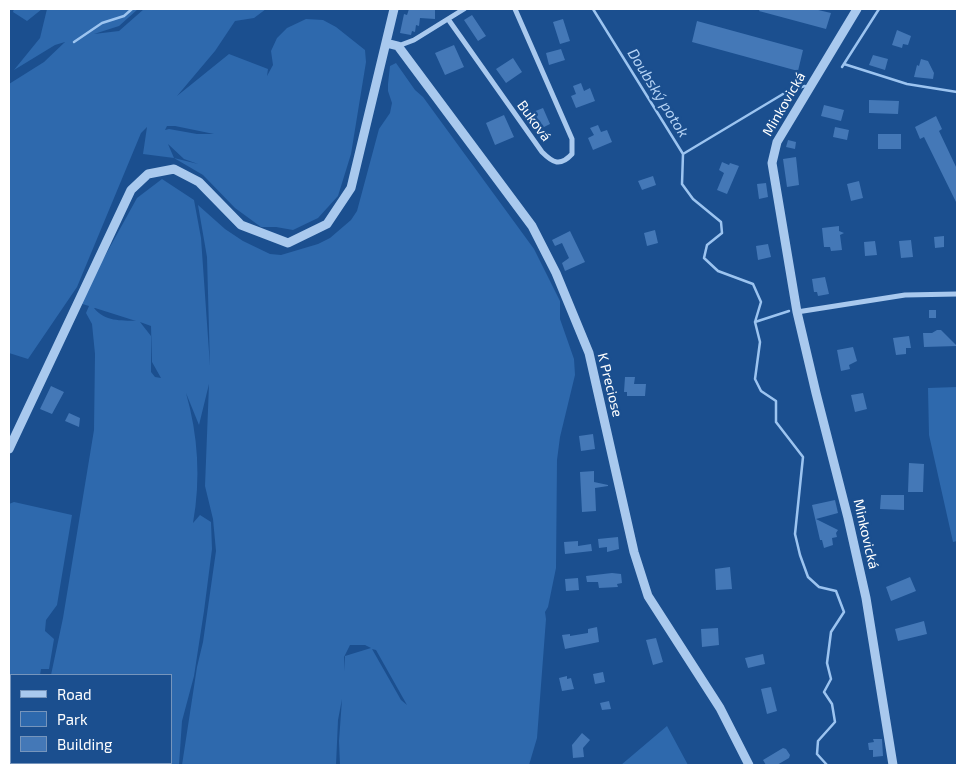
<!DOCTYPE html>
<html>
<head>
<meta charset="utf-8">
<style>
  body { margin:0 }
  #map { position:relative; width:966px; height:774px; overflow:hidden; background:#1b4f8f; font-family:"Exo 2",sans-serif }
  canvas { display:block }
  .frame { position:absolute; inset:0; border:10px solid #fff; pointer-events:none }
  .legend { position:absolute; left:10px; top:674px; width:162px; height:90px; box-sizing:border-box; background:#1b4f8f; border:1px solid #7695bc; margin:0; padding:6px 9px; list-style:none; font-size:15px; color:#fff }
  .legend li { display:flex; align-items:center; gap:10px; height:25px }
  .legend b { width:25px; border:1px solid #7695bc }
</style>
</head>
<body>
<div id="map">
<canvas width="966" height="774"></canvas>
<div class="frame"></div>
<ul class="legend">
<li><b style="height:6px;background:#a9c9ee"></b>Road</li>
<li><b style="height:14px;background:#2e69ad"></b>Park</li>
<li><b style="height:14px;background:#4478b7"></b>Building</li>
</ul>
</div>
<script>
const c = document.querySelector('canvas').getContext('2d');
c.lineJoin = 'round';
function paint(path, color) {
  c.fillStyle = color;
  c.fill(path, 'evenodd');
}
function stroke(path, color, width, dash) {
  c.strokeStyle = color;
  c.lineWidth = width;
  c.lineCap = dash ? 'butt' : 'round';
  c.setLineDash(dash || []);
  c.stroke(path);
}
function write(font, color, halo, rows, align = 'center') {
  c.font = font + ' "Exo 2",sans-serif';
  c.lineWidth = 5;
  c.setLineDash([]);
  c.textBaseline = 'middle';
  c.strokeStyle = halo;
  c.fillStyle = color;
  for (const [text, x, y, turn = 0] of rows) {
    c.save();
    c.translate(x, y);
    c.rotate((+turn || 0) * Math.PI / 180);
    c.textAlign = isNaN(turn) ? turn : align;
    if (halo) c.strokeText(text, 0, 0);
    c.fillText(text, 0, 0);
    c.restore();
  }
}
paint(new Path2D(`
  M14,9H42L27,21L13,12Z
  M47,9H138L119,26L94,34L119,31L144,9H266L254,18L235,21L215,51L177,96L229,54L268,69L267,76L273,65L271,51L277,38L287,28L306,19L323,20L336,27L365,50L366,62L351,154L338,196L318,218L293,230L276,227H261L235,208L203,175L174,158L143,154L147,127L141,133L77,287L28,359L9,353V84L44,62L65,42L55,45L14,70L40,38ZM167,126H175L214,134H197L169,129L165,130ZM168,144L184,159L198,164L174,158Z
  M396,63L415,90L423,97L534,249L560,301V319L574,359L575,375L560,437L557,460L556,568L548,607L545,612L546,619L537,738L529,765H340L339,741L342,699L338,720L336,765H182L197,667L203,642L216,551L213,519L205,486L209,384L199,425L186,393C198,435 201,479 193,523L200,515L211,522L212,549L204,611L194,676L182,721L179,765H37V763H171V675H51L63,618L94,430L95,354L92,324L86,313L89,306L79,303L137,198L162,179L194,200L201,238L210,366L207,257L198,205L225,229L243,241L270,254L281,255L318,244L330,238L351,220L357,211L379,129L390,113L392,103L388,91V84L390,66ZM94,308H95L136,321C121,320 105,322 94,308ZM140,322L151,326L152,362L161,378L155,377L151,372V336ZM350,645H365L371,648L345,656L344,671V657ZM372,649L376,650L407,705L401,700Z
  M957,387V541L953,542L929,435L928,388Z
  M14,502L72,515L57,605L46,620L45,631L54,639L49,669H41L40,675H11V763H24L29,765H9V504Z
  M667,726L688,765H621Z`), '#2e69ad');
stroke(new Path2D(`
  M593,9L683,154L682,184L693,199L721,222L722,233L707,245L704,258L718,271L753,284L761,302L755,322L760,342L755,379L761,391L776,401V422L803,457L795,534L800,555L808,577L819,587L836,591L844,612L831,632L827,663L831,679L824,692L832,704L835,722L818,741L817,754L827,765
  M74,42L102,23L124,16L132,9
  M844,64L907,84L957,92
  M842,67L879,9
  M683,154L788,91L805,86
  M755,322L789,311`), '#9cc4f0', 2.5);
paint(new Path2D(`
  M409,9H435V19L420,18L419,26L416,25L415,32L412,31L411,35L400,33L404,14L407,15Z
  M760,9H814L831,13L826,29L759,11Z
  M472,15L486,36L478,41L464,20Z
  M563,19L570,41L560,44L553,22Z
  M697,21L803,50L798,71L692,42Z
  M897,30L911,36L908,45L903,44L902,48L892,45Z
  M454,45L464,67L445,75L435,53Z
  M561,49L565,60L549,65L546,53Z
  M873,55L888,59L885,70L869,65Z
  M513,58L522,72L506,83L496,69Z
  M921,59L928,61L934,73L933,79L914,77L917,65L919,66Z
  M581,83L584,91L590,88L595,101L576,108L571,96L576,94L573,86Z
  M869,100L899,101L898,114L869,113Z
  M824,105L844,110L841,121L821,116Z
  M543,108L550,124L540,129L533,112Z
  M504,115L514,137L495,145L486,123Z
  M936,116L942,129L939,131L957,169V204L924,137L920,139L915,127Z
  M598,125L601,132L607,130L612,142L593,150L588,138L594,135L590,128Z
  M835,127L849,130L847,140L833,137Z
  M878,134H901V149H878Z
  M788,140L796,142L795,149L786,147Z
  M796,157L799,185L787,187L783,159Z
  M722,162L729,165L730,163L739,166L727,194L717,190L724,173L719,170Z
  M653,176L656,185L642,190L638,181Z
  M859,181L863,198L851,201L847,184Z
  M766,183L768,197L759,199L757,184Z
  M839,226V231L844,233L840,235L842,250L831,251L830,247H824L822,228Z
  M655,230L658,243L647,246L644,233Z
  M570,231L585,262L565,271L562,263L569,258L562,243L555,246L552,240Z
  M944,236V247L935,248L934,237Z
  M911,240L913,257L901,258L899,241Z
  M875,241L877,255L865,256L864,242Z
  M768,244L771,257L758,260L756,246Z
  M825,277L829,294L818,296L817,292H814L812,279Z
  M929,310H936V318H929Z
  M937,330H941L957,346L924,347L923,333H932Z
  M909,336L911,348H906V354L896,355L893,338Z
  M853,347L857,361L849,365L850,369L841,371L837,350Z
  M625,377H635L634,384H646L645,396H627V392H624Z
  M51,386L64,392L52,414L40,409Z
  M863,393L867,409L855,412L851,395Z
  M69,413L80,418L79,427L65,421Z
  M593,434L595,449L581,451L579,436Z
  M909,463L924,464L923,492H908Z
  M594,471V482L608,485V486L595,488L596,511L582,512L580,472Z
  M881,495H904V510L880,509Z
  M835,500L838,513L816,519L838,530L836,533L837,537L832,538L833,545L824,548L822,540H820L812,505Z
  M618,537L619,549L607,552V547L599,548L598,539Z
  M578,541V546L591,544L592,551L565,554L564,542Z
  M730,567L732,589L716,590L715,569Z
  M612,573L621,574L622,583L617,584L618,587L599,588L598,582H587L586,576Z
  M910,577L916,591L891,601L886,587Z
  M578,578L579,590L566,591L565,579Z
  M924,621L927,634L898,641L895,629Z
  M597,627L599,642L565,649L562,635L570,634V636L588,633V629Z
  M718,628L719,645L702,647L701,629Z
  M656,638L663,662L653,665L646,640Z
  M763,654L765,664L748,668L745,658Z
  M603,672L605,682L595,684L593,674Z
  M567,676V679L571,678L574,689L562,691L559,678Z
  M771,687L777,711L767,714L761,689Z
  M609,701L611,709L602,710L600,703Z
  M582,733L590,740L583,748L584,757L573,758L572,745Z
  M873,739H882L883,756L873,757V750H869L868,743L874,742Z
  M783,748L786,749L790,755L789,758L777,765H766L763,760Z`), '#4478b7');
stroke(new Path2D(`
  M448,19L542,152C553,163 560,167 572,154V139L515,9
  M398,46L414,40L464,9
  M797,312L905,295L957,294`), '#a9c9ee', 5);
stroke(new Path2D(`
  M857,9L777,142L772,163L797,312L816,393L848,518L866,598L893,765
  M386,43L398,46L532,226L556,273L589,353L634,552L648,596L720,708L749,765
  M9,449L131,190L148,174L174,169L199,182L241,225L288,243L327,224L351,188L394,9`), '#a9c9ee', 9);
write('14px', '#fff', '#1b4f8f', [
  ["Minkovická",784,104,-60],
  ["Buková",534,121,54],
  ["K Preciose",610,385,76],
  ["Minkovická",866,534,77]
]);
write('italic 15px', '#b5d3f5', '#1b4f8f', [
  ["Doubský potok",658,93,58]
]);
</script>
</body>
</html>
